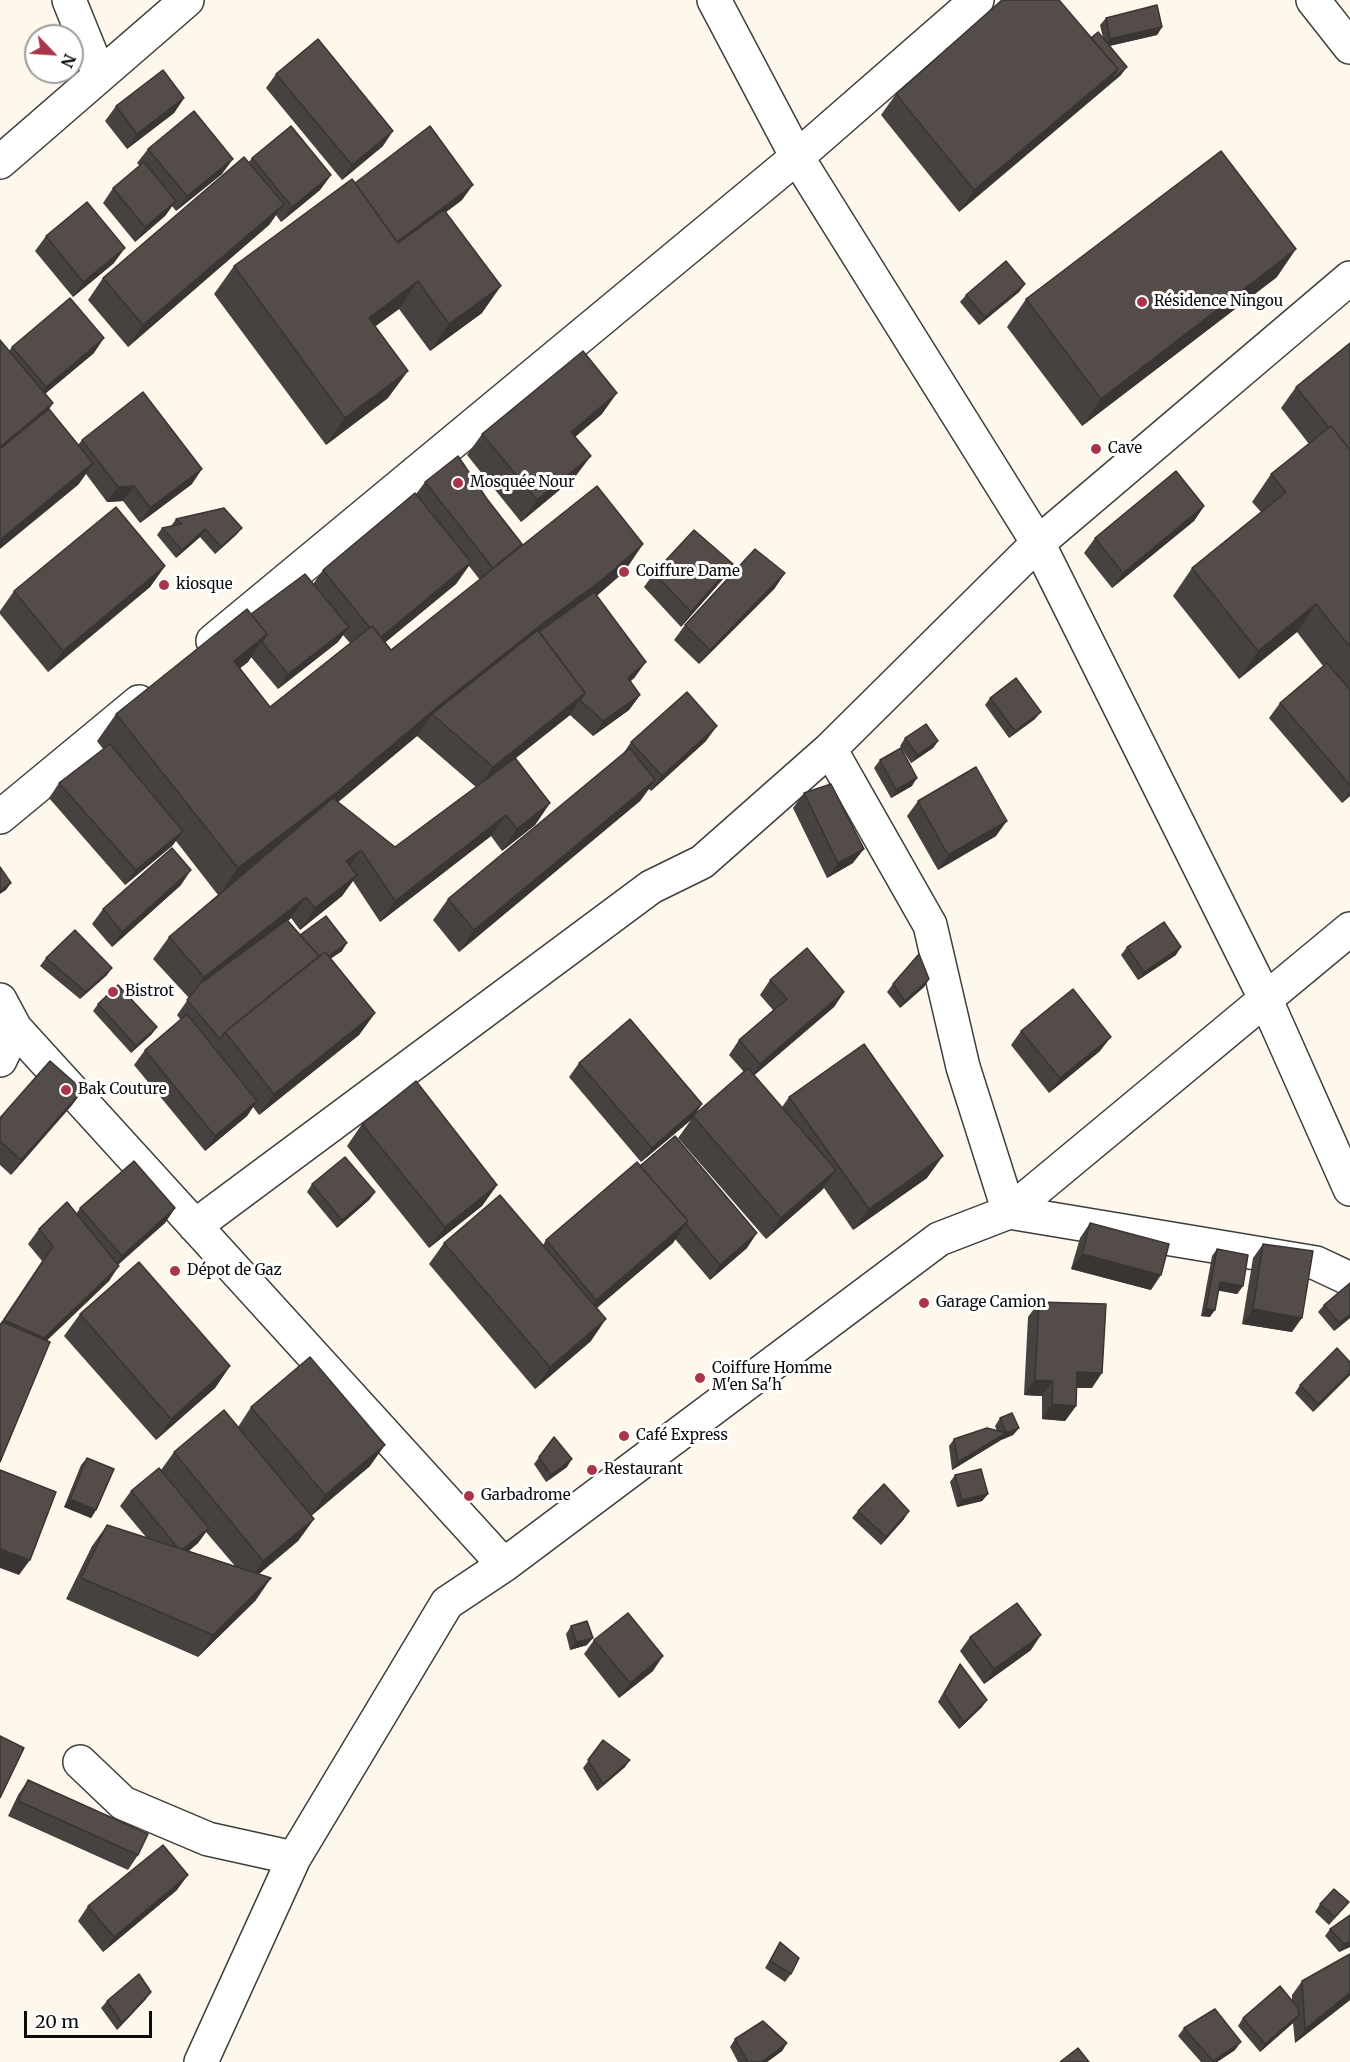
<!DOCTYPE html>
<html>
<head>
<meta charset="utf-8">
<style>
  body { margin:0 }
  #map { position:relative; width:1350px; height:2062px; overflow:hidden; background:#fdf7ec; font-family:Merriweather,serif }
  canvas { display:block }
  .north { position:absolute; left:24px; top:24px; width:60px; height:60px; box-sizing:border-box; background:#fff; border:2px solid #9d9d9d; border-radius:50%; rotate:115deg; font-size:16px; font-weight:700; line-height:24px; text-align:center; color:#0b0b0b }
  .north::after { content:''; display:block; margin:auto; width:21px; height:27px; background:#aa354b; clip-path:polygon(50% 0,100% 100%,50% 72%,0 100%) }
  .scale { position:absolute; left:24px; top:2011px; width:128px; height:27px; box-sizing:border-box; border:3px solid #0b0b0b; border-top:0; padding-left:8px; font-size:18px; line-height:21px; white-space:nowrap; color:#0b0b0b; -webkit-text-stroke:4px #fff; paint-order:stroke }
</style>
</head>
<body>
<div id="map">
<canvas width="1350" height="2062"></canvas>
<div class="north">N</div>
<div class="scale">20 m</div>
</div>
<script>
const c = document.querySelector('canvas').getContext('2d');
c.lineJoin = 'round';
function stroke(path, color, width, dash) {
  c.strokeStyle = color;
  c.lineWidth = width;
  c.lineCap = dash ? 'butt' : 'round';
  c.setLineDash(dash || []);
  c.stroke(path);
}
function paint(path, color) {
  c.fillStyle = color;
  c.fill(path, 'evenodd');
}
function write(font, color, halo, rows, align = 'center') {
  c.font = font + ' Merriweather,serif';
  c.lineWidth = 6;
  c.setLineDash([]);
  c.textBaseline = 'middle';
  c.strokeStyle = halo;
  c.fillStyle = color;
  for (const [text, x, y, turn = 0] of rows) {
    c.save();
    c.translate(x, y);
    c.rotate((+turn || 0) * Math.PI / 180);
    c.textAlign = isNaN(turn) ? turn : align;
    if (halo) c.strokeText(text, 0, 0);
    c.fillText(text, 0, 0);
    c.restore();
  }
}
const minor = new Path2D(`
  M69,0L99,74
  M714,0L797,157L1038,543L1265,998L1350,1189
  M1313,0L1350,47
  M0,162L187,0
  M213,641L797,157L977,0
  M830,749L930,925L963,1067L1009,1212L1350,929
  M0,817L139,702
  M0,1000L15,1028L504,1565
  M0,1060L15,1028
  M195,1226L651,887L702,862L830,749L1038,543L1350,278
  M80,1762L123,1803L208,1839L294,1858
  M201,2062L294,1858L447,1603L504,1565L939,1239L1009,1212L1316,1263L1350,1279`);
stroke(minor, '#3e3e3e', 36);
stroke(minor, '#fff', 33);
paint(new Path2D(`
  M1106,18L1162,27L1157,35L1109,46L1121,75L959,212L881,115L896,94L1091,38H1103L1100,25Z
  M276,74L383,146L342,180L266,88Z
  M184,98L174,113L127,149L105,121L116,106Z
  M148,149L222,174L176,211L172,206L165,216L135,242L103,203L113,188L140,166L137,163Z
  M252,158L331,175L320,190L281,222L276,215L269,225L128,347L88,300L103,278L248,163Z
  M355,183L462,200L446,212L482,313L430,351L399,309L375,326L388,398L326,445L214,294L234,266Z
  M46,236L114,263L73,297L35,251Z
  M1277,277L1082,426L1007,327L1026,299Z
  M1025,284L1019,292L979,325L960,302L966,295Z
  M1350,343V796L1342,803L1269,718L1280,703L1323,666L1297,632L1239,679L1173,596L1192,568L1261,512L1252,502L1271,474L1309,444L1281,408L1296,387Z
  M12,347L94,353L45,394L53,403L49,409L78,445L82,440L192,484L140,523L123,501L107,502L86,474L78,485L9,351Z
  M602,414L575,437V477L521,522L467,455L482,434Z
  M425,482L487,499L522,544L519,548L643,544L624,572L597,595L635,677L630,682L640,695L629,710L593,736L570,715L516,758L550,803L535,825L502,851L491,836L380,922L353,881L342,896L300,930L291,918L288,921L300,935L342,951L331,958L375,1013L359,1035L259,1115L253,1107L247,1116L205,1151L134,1065L145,1050L181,1020L177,1015L189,998L153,959L169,937L218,895L176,841L172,846L125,885L49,798L59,783L103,749L97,741L116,714L251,614L313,584L323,570L416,494ZM469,566L480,580L391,650L385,642L456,584ZM343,635L350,643L270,707L240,668L248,662L251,657L278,689L338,642ZM417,736L476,787L395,847L338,802Z
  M1204,506L1194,521L1112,588L1084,553L1095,538Z
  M176,519L242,528L236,535L215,554L200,537L176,558L157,535L162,528L171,526Z
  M733,564L723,579L681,627L644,587L654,573Z
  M165,566L150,587L48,672L0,614V611L14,591Z
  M775,588L699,664L674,640L685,625Z
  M990,698L1035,719L1009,738L985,705Z
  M905,738L938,741L933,748L911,763L900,746Z
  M706,741L651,791L649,789L640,801L459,952L433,920L448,899L623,754L631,742Z
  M880,760L912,786L891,798L874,768Z
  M804,793L853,863L827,878L793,808Z
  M918,801L996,836L938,870L907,816Z
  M181,885L112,947L92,924L103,909Z
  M1127,947L1176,955L1138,980L1121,955Z
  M46,958L107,975L80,999L40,966Z
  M929,979L924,987L900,1008L887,992L893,984Z
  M770,980L844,992L834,1007L754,1075L782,1107L789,1097L927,1178L853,1230L824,1188L821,1191L766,1239L678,1138L691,1120L641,1162L569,1077L579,1063L702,1104L694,1116L744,1072L729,1055L739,1040L773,1010L760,995Z
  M98,1004L152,1034L131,1053L93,1011Z
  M1021,1031L1100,1051L1049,1093L1011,1045Z
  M83,1090L72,1105L11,1175L0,1165V1118Z
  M362,1124L497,1185L482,1206L429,1248L347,1146Z
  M640,1166L747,1248L710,1280L675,1239L673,1243L597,1308L591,1341L535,1389L429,1264L444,1243L543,1245L546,1240Z
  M312,1184L375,1192L369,1200L337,1228L307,1192Z
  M80,1208H175L165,1223L118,1265L109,1281L47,1340L0,1462V1324L42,1261L28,1244L39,1229L76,1214Z
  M1090,1223L1151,1290L1071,1269L1080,1238Z
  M1263,1244L1292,1332L1242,1324L1253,1258Z
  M1217,1249L1243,1286L1237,1294L1219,1290L1210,1317L1201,1316L1212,1256Z
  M1039,1302L1092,1388H1076V1406L1065,1421L1042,1419V1396L1024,1395L1028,1317Z
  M1324,1305L1350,1318L1334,1331L1318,1312Z
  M80,1314L230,1366L215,1388L156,1440L64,1336Z
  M1350,1362V1375L1313,1412L1295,1393L1300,1385Z
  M251,1407L370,1466L311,1516L314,1519L298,1541L259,1574L256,1600L198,1657L66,1599L92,1546L107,1525L146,1537L120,1506L131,1491L161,1470L174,1452L238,1427ZM206,1532L235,1566L189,1551L198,1543Z
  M1000,1418L1019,1428L1013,1435L1001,1440L952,1470L949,1446L954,1439L997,1431L995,1426Z
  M554,1437L567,1467L546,1482L534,1464Z
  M87,1458L96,1510L91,1518L64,1507L81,1465Z
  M955,1475L988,1494L982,1501L957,1507L950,1482Z
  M858,1511L904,1519L881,1545L852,1518Z
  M571,1626L587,1645L570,1650L566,1634Z
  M970,1637L1031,1650L984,1684L960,1651Z
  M594,1640L653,1671L619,1698L584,1654Z
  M960,1664L982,1707L959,1729L938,1702L955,1672Z
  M603,1740L625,1767L597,1791L583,1768Z
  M28,1780L138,1855L128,1870L8,1816L18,1795Z
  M177,1890L103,1952L78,1921L88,1906Z
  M1349,1902L1343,1909L1329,1925L1315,1912L1320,1904Z
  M1350,1915V1947L1339,1952L1325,1936L1330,1929Z
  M780,1942L791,1974L785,1982L765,1968Z
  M1350,1954V2000L1295,2043L1293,2023L1260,2052L1238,2026L1243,2018L1292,2001V1995L1302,1981Z
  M146,1999L117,2030L101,2008L107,2001Z
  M1184,2028L1235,2050L1217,2062H1201L1178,2036Z
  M735,2039L787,2043L782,2051L767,2062H738L730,2047Z`), '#47413f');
paint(new Path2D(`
  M1162,27L1157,35L1105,47L1110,39Z
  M1127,67L1121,75L1102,91L1108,83Z
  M1118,69L1102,91L959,212L974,190Z
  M184,98L174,113L127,149L137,134Z
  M393,131L383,146L342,180L352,165Z
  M233,159L222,174L176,211L187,196Z
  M331,175L320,190L281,222L292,207Z
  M473,185L462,200L376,265L386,250Z
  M176,201L165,216L135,242L145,227Z
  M284,204L269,225L128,347L143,325Z
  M125,248L114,263L73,297L83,282Z
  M1296,249L1277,277L1082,426L1101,399Z
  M418,281L399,309L350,345L369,318Z
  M1025,284L1019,292L979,325L985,317Z
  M501,286L482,313L430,351L449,324Z
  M104,338L94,353L35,402L46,387Z
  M408,371L388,398L326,445L345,418Z
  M617,393L602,414L556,453L571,432Z
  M53,403L34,431L0,459V447Z
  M591,456L575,477L521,522L537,500Z
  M93,463L78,485L0,549V540Z
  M202,469L192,484L140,523L150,508Z
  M134,486L123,501L107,502L118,487Z
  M1204,506L1194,521L1112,588L1123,573Z
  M242,528L236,535L215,554L221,547Z
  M205,529L200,537L176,558L182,550Z
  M522,544L512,559L482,583L493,568Z
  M643,544L624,572L584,607L432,714L417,736L318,819L219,896L238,868L436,708Z
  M471,562L456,584L364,660L379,638Z
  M733,564L723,579L681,627L691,612Z
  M165,566L150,587L48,672L63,651Z
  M785,573L775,588L699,664L710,650Z
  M1316,604L1297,632L1239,679L1258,651Z
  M349,627L338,642L278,689L288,674Z
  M267,634L248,662L215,688L234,661Z
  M646,662L635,677L617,693L628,678Z
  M585,693L570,715L478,788L493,767Z
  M640,695L629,710L593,736L603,721Z
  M1041,712L1035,719L1009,738L1015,731Z
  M717,726L706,741L651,791L662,776Z
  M938,741L933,748L911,763L917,755Z
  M917,778L912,786L891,798L896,790Z
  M655,780L640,801L459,952L474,930Z
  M1350,791V796L1342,803Z
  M550,803L535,825L502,851L517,829Z
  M506,815L491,836L380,922L395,901Z
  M1007,821L996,836L938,870L948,855Z
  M183,831L172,846L125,885L136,870Z
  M864,849L853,863L827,878L838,863Z
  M361,850L346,871V861Z
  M191,870L181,885L112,947L122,932Z
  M357,875L342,896L300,930L315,908Z
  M11,883L6,890L0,894V891Z
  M306,897L291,918L189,999L204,977Z
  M347,943L342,951L310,973L321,958Z
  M1181,947L1176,955L1138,980L1144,972Z
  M112,968L107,975L80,999L86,992Z
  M929,979L924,987L900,1008L905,1001Z
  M844,992L834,1007L750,1079L760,1064Z
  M375,1013L359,1035L259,1115L274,1094Z
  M157,1027L152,1034L131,1053L136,1046Z
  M1111,1037L1100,1051L1049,1093L1060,1078Z
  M83,1090L72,1105L11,1175L21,1160Z
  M257,1101L247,1116L205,1151L215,1136Z
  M702,1104L691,1120L641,1162L652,1148Z
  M943,1156L927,1178L853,1230L869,1209Z
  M836,1170L821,1191L766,1239L781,1218Z
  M497,1185L482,1206L429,1248L445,1227Z
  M375,1192L369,1200L337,1228L342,1220Z
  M175,1208L165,1223L111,1270L122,1256Z
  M688,1221L673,1243L581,1321L596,1300Z
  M757,1233L747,1248L710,1280L720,1265Z
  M1082,1254L1161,1275L1151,1290L1071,1269Z
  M119,1266L109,1281L34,1353L44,1338Z
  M1220,1282L1243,1286L1237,1294L1215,1290Z
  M1206,1309L1215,1310L1210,1317L1201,1316Z
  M1253,1309L1302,1318L1292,1332L1242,1324Z
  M1350,1314V1318L1334,1331L1339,1323Z
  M606,1319L591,1341L535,1389L550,1367Z
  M230,1366L215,1388L156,1440L171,1419Z
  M1077,1372L1102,1373L1092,1388L1067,1387Z
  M1350,1373V1375L1313,1412L1318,1404Z
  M1035,1380L1053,1381L1042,1396L1024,1395Z
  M1052,1404L1076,1406L1065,1421L1042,1419Z
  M1019,1428L1013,1435L1001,1440L952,1470L958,1462L1006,1433Z
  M385,1445L370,1466L310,1517L325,1495Z
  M572,1459L567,1467L546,1482L551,1475Z
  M988,1494L982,1501L957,1507L962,1500Z
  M70,1499L96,1510L91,1518L64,1507Z
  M909,1511L904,1519L881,1545L886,1537Z
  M314,1519L298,1541L248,1583L263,1561Z
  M209,1528L198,1543L170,1566L181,1552Z
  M0,1549L30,1560L19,1575L0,1568Z
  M271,1578L256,1600L198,1657L213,1635Z
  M1041,1635L1031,1650L984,1684L994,1669Z
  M593,1638L587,1645L570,1650L576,1642Z
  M663,1656L653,1671L619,1698L630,1683Z
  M987,1700L982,1707L959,1729L964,1722Z
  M630,1760L625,1767L597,1791L603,1784Z
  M188,1875L177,1890L103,1952L114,1937Z
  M1350,1942V1947L1339,1952L1344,1944Z
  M151,1992L146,1999L117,2030L122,2023Z
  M1350,1993V2000L1295,2043L1305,2029Z
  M1299,2015L1293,2023L1260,2052L1265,2044Z
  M1241,2042L1235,2050L1217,2062H1212Z
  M787,2043L782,2051L767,2062H762Z`), '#3a3533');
const building = new Path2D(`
  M1002,0H1059L1118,69L974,190L896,94Z
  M1157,5L1162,27L1110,39L1106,18Z
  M1098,32L1127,67L1108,83L1118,69L1091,38Z
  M318,39L393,131L352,165L276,74Z
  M163,70L184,98L137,134L116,106Z
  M194,111L233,159L187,196L148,149Z
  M291,126L331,175L292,207L252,158Z
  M430,126L473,185L397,242L355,183Z
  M1221,151L1296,249L1101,399L1026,299Z
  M244,157L284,204L143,325L103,278Z
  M144,162L176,201L145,227L113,188Z
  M352,179L398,243L444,210L501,286L449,324L418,281L369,318L408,371L345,418L234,266Z
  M87,202L125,248L83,282L46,236Z
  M1006,261L1025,284L985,317L966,295Z
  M70,298L104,338L46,387L12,347Z
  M0,340L53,403L0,447Z
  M1350,343V450L1331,426L1329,428L1296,387Z
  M583,351L617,393L571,432L591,456L537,500L482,434Z
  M143,392L202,469L150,508L134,486L118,487L82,440Z
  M49,409L93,463L0,540V449Z
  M1331,426L1350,450V647L1316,604L1258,651L1192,568L1286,492L1271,474Z
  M458,456L487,499L522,544L493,568L425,482Z
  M1176,471L1204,506L1123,573L1095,538Z
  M597,486L643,544L603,579L542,624L436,708L337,792L238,868L116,714L247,609L267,634L234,661L270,707L372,626L391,650Z
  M415,493L471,562L381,637L372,626L370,628L323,570Z
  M116,507L165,566L63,651L14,591Z
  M224,508L242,528L221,547L205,529L182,550L162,528L182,524L176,519Z
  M694,530L733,564L691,612L654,573Z
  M755,549L785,573L710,650L685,625Z
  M305,574L349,627L288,674L262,642L267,634L251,614Z
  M594,592L646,662L628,678L640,695L603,721L580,700L585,693L539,632Z
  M538,630L585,693L493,767L432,714Z
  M1327,663L1350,690V785L1280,703Z
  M1016,678L1041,712L1015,731L990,698Z
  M687,692L717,726L662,776L631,742Z
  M926,724L938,741L917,755L905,738Z
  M110,744L183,831L136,870L59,783Z
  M630,748L655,780L474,930L448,899Z
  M901,748L917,778L896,790L880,760Z
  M515,758L550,803L517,829L506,815L395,901L361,850L346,861L357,875L315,908L306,897L204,977L169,937L333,798L395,847Z
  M976,767L1007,821L948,855L918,801Z
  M831,784L864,849L838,863L804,793Z
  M172,848L191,870L122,932L103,909Z
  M0,867L11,883L0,891Z
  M326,916L347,943L329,956L325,952L319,956L300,935Z
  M287,920L319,956L225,1032L220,1039L187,1000L200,984Z
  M1164,922L1181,947L1144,972L1127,947Z
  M75,930L112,968L86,992L46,958Z
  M807,948L844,992L760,1064L739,1040L787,999L770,980Z
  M325,952L375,1013L274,1094L225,1032Z
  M919,954L929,979L905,1001L893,984Z
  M118,985L157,1027L136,1046L98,1004Z
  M1073,989L1111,1037L1060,1078L1021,1031Z
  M187,1014L257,1101L215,1136L145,1050Z
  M630,1019L702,1104L652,1148L579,1063Z
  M864,1044L943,1156L869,1209L789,1097Z
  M50,1061L83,1090L21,1160L0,1141V1118Z
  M748,1068L836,1170L781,1218L693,1116Z
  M416,1081L497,1185L445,1227L362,1124Z
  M675,1136L757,1233L720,1265L686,1224L688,1221L640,1166Z
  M345,1157L375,1192L342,1220L312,1184Z
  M134,1161L175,1208L122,1256L80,1208Z
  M637,1162L688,1221L596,1300L546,1240Z
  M500,1195L606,1319L550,1367L444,1243Z
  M67,1202L119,1266L44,1338L4,1320L53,1246L39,1229Z
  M1090,1223L1169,1244L1161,1275L1082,1254Z
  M1263,1244L1313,1251L1302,1318L1253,1309Z
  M1217,1249L1248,1255L1243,1286L1220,1282L1215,1310L1206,1309Z
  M139,1262L230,1366L171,1419L80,1314Z
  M1350,1283V1314L1339,1323L1324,1305Z
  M1039,1302L1106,1304L1102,1373L1077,1372L1076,1406L1052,1404L1053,1381L1035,1380Z
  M2,1322L50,1342L0,1462V1326Z
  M1337,1348L1350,1362V1373L1318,1404L1300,1385Z
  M310,1357L385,1445L325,1495L251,1407Z
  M224,1410L314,1519L263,1561L174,1452Z
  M1012,1413L1019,1428L1006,1433L1000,1418Z
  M987,1428L1006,1433L958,1462L954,1439Z
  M554,1437L572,1459L551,1475L539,1457Z
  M87,1458L114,1469L96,1510L70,1499Z
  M159,1468L209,1528L183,1549L178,1548L131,1491Z
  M981,1469L988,1494L962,1500L955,1475Z
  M0,1470L56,1492L30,1560L0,1549Z
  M884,1484L909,1511L886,1537L858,1511Z
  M107,1525L271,1578L213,1635L81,1578Z
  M1017,1603L1041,1635L994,1669L970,1637Z
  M628,1613L663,1656L630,1683L594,1640Z
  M587,1621L593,1638L576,1642L571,1626Z
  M960,1664L987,1700L964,1722L944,1694Z
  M0,1736L24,1748L0,1798Z
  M603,1740L630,1760L603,1784L588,1760Z
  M28,1780L148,1834L138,1855L18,1801Z
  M163,1845L188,1875L114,1937L88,1906Z
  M1334,1889L1349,1902L1335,1917L1320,1904Z
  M1350,1915V1942L1344,1944L1330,1929Z
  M780,1942L799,1958L791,1974L770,1961Z
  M1350,1954V1993L1305,2029L1302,1981Z
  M139,1974L151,1992L122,2023L107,2001Z
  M1280,1986L1298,2008L1299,2015L1265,2044L1243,2018Z
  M1215,2009L1241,2042L1213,2061L1184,2028Z
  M763,2021L787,2043L762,2062H748L735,2039Z
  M1078,2048L1089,2062H1060Z`);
paint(building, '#534c49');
stroke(building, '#3a3533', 1.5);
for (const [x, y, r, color] of [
  [1142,302,6,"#aa354b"],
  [1096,449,6,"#aa354b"],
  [458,483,6,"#aa354b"],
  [624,572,6,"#aa354b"],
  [164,585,6,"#aa354b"],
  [113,992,6,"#aa354b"],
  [66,1090,6,"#aa354b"],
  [175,1271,6,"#aa354b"],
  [924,1303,6,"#aa354b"],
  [700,1378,6,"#aa354b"],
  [624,1436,6,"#aa354b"],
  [592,1470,6,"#aa354b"],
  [469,1496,6,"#aa354b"]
]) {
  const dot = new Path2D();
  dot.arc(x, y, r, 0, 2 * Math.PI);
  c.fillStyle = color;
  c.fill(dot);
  stroke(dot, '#fff', 2);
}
write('15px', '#0b0b0b', '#fff', [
  ["Résidence Ningou",1154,302],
  ["Cave",1108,449],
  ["Mosquée Nour",470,483],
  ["Coiffure Dame",636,572],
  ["kiosque",176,585],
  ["Bistrot",125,992],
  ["Bak Couture",78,1090],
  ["Dépot de Gaz",187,1271],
  ["Garage Camion",936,1303],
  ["Coiffure Homme",712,1369],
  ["M'en Sa'h",712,1386],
  ["Café Express",636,1436],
  ["Restaurant",604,1470],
  ["Garbadrome",481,1496]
], 'left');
</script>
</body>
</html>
